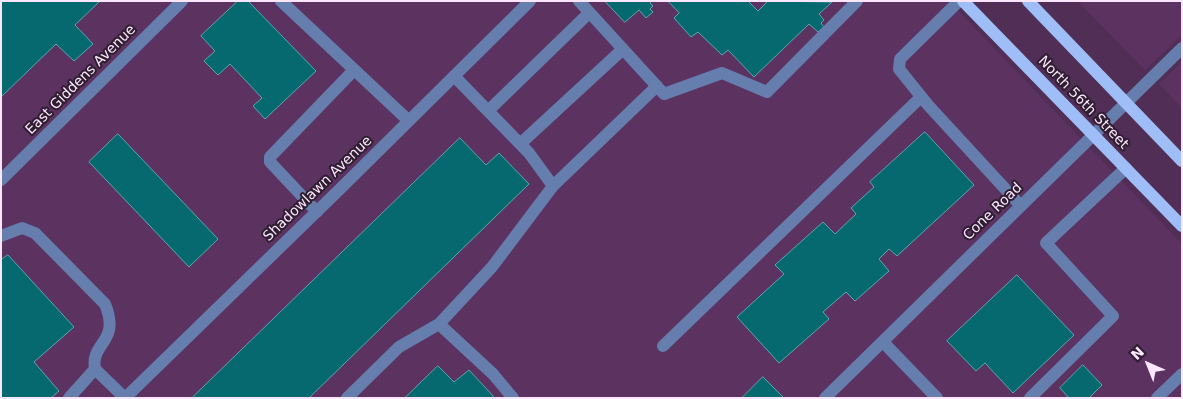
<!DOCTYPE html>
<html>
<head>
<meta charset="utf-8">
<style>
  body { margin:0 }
  #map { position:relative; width:1183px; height:399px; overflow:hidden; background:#512e55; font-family:"DejaVu Sans",sans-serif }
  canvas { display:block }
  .frame { position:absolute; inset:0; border:2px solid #fce6ff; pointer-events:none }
  .north { position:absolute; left:1123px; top:339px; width:50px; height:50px; -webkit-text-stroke:4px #2e1e30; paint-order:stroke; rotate:316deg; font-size:14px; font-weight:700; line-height:20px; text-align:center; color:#fce6ff }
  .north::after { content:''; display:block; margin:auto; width:18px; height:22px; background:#fce6ff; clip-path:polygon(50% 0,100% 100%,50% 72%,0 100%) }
</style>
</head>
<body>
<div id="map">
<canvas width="1183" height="399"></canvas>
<div class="frame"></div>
<div class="north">N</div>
</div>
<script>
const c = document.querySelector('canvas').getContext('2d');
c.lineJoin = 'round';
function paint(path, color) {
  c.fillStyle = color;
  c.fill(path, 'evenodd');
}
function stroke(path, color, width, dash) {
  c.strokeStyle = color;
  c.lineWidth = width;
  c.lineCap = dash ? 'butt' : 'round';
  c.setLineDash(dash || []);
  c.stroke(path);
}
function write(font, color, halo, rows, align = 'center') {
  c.font = font + ' "DejaVu Sans",sans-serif';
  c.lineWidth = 4;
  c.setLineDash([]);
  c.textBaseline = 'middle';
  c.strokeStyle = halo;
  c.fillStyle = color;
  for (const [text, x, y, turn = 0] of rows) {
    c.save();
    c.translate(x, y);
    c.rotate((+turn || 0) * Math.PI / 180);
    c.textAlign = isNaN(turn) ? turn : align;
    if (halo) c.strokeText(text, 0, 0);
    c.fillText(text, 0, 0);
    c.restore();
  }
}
paint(new Path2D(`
  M1,1H949L1182,244V398H1Z
  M1081,1H1182V35L1145,70L1080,4Z
  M1182,62V108L1159,84Z`), '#5b3260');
const building = new Path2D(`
  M1,1H100L75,25L93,44L74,61L56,44L1,97Z
  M238,1H248L316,71L265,119L253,106L262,98L230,64L218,75L204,61L215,51L201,36Z
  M605,1H652L650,3L653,6L650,9L653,12L646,18L639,10L625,22Z
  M668,1H748L758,11L768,1L832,2L819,14L824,20L821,23L824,27L818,32L809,24L754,77L728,50L722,55L698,32L691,37L674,18L679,13Z
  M925,132L974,185L897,256L889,249L879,259L889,271L855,301L846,292L823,312L829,319L779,363L737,317L784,274L775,265L823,222L835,234L856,214L851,208L874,187L870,182Z
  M118,134L218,239L189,267L89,162Z
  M460,138L486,165L499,153L529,184L309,398H192Z
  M8,255L74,327L34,362L59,391L51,398H1V260Z
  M1017,275L1074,335L1013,393L985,363L976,371L947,341Z
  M1083,365L1102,385L1089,398H1069L1060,388Z
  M438,366L454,382L469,370L495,398H405Z
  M763,377L784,398H742Z`);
paint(building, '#066970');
stroke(building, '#57a8af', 1);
stroke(new Path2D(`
  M281,1L409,121
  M579,1L664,94L722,73L767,92L857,1
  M959,1L900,59L899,69L928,105L1021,206
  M454,76L529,153L553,186L492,267L439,324L493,374L513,398
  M488,111L589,13
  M520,144L623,49
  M1,180L182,1
  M553,186L657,86
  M317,212L270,162V157L354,70
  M1,236L22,228L35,233L105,304C121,343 90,342 95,369
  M883,342L937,398
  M663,346L921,97
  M69,398L95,369L125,398
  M125,398L340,189L530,1
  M347,398L399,347L439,324
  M825,398L1182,48
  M1030,398L1113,316L1046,243L1126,168
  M1157,398L1182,374`), '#657ead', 12);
stroke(new Path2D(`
  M963,1L1182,226
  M1028,1L1182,161`), '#9fbdf7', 12);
write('14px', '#fce6ff', '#2e1e30', [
  ["East Giddens Avenue",81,80,-45],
  ["North 56th Street",1083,103,46],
  ["Shadowlawn Avenue",318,189,-44],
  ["Cone Road",993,212,-44]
]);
</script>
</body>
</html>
